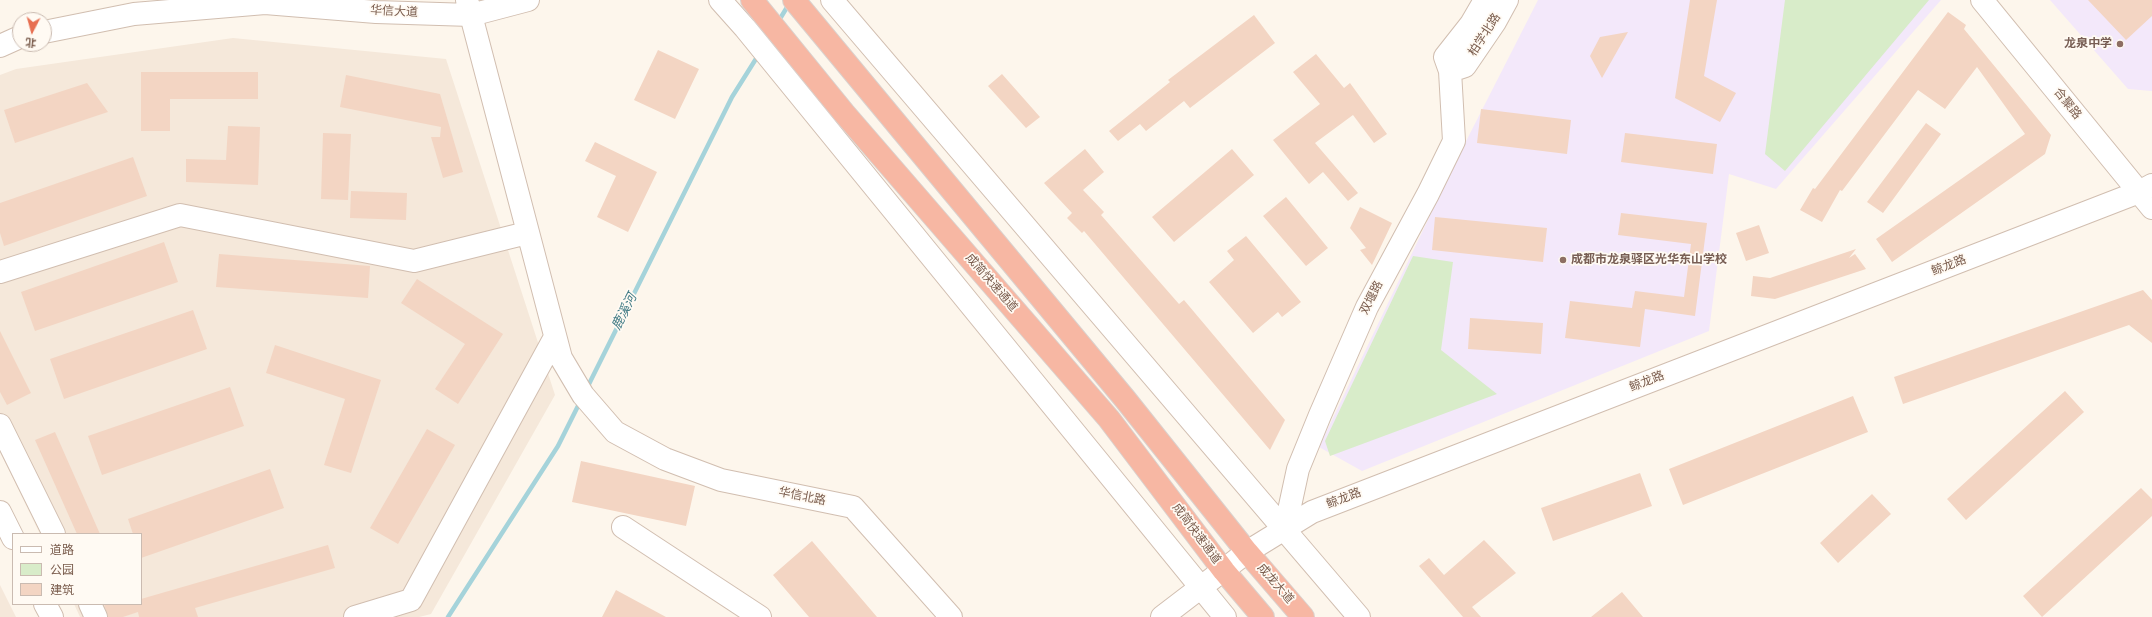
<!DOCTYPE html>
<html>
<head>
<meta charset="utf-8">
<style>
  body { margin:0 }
  #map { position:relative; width:2152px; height:617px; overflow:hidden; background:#fdf6ec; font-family:"Titillium Web","Noto Sans SC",sans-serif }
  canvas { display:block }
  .legend { position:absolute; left:12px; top:533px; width:130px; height:72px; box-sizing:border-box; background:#fffaf3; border:1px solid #cabbb1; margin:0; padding:5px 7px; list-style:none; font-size:12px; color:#7a5c4d }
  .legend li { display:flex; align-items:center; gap:8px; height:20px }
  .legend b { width:20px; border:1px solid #cabbb1 }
  .north { position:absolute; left:12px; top:12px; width:40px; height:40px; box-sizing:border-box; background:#fffaf3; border:1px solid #cabbb1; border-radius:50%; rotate:186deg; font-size:11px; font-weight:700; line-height:16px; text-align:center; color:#7a5c4d }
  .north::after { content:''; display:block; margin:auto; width:14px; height:18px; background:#e76f51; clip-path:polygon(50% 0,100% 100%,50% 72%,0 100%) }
</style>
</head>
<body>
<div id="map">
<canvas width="2152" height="617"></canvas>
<ul class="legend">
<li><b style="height:5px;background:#fff"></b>道路</li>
<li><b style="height:11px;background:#d8ecc9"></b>公园</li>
<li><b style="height:11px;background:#f3d5c3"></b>建筑</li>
</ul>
<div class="north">北</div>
</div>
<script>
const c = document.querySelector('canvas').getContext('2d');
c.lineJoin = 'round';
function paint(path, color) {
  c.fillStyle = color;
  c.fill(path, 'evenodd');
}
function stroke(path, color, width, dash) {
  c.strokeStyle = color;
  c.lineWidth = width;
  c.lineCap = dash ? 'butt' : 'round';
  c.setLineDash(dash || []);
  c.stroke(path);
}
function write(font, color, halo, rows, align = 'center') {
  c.font = font + ' "Titillium Web","Noto Sans SC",sans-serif';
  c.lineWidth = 3.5;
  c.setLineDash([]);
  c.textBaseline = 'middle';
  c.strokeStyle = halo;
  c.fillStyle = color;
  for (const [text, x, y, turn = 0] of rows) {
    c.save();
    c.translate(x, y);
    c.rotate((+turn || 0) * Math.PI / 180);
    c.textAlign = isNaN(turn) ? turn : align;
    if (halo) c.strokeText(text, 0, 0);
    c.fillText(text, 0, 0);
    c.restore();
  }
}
paint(new Path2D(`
  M233,38L446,59L555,395L431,614L419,617H80L74,604H141V534H40L0,452V75L16,69Z
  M0,585L16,617H0Z`), '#f5e8da');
paint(new Path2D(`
  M1538,0H1941L1776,189L1729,174L1709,331L1362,471L1319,447L1460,153Z
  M2050,0H2152V91L2128,89Z`), '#f3e8fa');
paint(new Path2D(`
  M1785,0H1929L1785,171L1765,154Z
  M1413,256L1453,262L1441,350L1497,394L1330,456L1325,441Z`), '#d8ecc9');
stroke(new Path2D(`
  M778,22L789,4
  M587,388L732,97L759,54
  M448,617L558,446L581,400`), '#a5d3da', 4.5);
paint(new Path2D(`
  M1690,0H1717L1704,76L1736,93L1720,122L1675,98Z
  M2088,0H2152V16L2126,40Z
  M1948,12L1966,25L1964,29L2051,135L2045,154L1892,262L1876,239L2025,134L1977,67L1945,109L1918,90L1842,191L1840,190L1822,222L1800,210L1813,188L1815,189Z
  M1254,15L1275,43L1190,108L1184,101L1146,131L1140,124L1118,141L1109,131L1170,82L1168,80Z
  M1628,32L1602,78L1590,56L1600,37Z
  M658,50L699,69L675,119L634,100Z
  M1316,54L1344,88L1350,83L1387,134L1374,143L1353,115L1315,143L1358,193L1348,201L1323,172L1309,184L1273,140L1320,104L1293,72Z
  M141,72H258V99H170V131H141Z
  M1002,74L1040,117L1026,128L988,86Z
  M346,75L440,94L463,172L443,178L431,137H440L441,127L340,107Z
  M87,83L108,112L15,143L4,110Z
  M1481,109L1571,120L1567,154L1477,143Z
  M1926,123L1941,134L1883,213L1867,202Z
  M228,126L260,127L258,185L186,182V159L226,160Z
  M323,133L351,134L348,200L321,199Z
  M1625,133L1717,144L1713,174L1621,162Z
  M595,142L657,172L628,232L597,217L616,176L585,161Z
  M1085,149L1104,172L1083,190L1104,212L1101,215L1179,304L1184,300L1285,420L1270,450L1084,231L1082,233L1067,218L1072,213L1044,183Z
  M1232,149L1254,175L1174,242L1152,217Z
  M133,157L147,196L4,246L0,233V203Z
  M351,191L407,193L406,220L350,218Z
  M1286,197L1328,248L1306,266L1263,216Z
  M1360,207L1392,223L1372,265L1360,250L1366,248L1350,228Z
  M1621,213L1707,223L1695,316L1645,309L1640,347L1565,338L1570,301L1632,308L1635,291L1684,297L1691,244L1618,235Z
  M1435,217L1547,228L1543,262L1432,250Z
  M1759,225L1769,253L1746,261L1736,233Z
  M1246,236L1301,302L1282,317L1278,312L1253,333L1209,282L1234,260L1227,251Z
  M164,242L178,282L35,331L21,292Z
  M1856,249L1849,258L1855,254L1866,269L1775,299L1751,296L1753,276L1770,278Z
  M219,254L370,266L368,298L216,287Z
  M417,279L503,334L458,404L435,389L465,344L401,303Z
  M2143,290L2152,300V343L2129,325L1903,404L1894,377Z
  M193,310L207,349L64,399L50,359Z
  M1470,318L1543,323L1541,354L1468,349Z
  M0,331L31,393L7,405L0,392Z
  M275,345L381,380L351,473L324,465L345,399L266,373Z
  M230,387L244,426L102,475L88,436Z
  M2065,391L2084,412L1966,520L1947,499Z
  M1853,396L1868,432L1683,505L1669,469Z
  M427,429L455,445L398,544L370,528Z
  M55,432L100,534H77L35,440Z
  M581,461L695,486L686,526L572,502Z
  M270,469L284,508L141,558V534H133L128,519Z
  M1640,473L1652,506L1553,541L1541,508Z
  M2141,488L2152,499V516L2042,617L2023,596Z
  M1872,494L1891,514L1838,563L1820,543Z
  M1484,540L1516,573L1472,607L1481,617H1463L1419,566L1429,558L1444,575Z
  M812,541L877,617H809L773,575Z
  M328,545L335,568L195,608L198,617H139L138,612L123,617H108L104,604H141V599Z
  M616,590L666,617H602Z
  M1622,592L1643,617H1591Z`), '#f3d5c3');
const minor = new Path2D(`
  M467,0L561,358L583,395L615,432L665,459L721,480L853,507L951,617
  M720,0L745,28L1225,617
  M832,0L1359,617
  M1485,0L1471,24L1445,57L1450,71L1465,66L1495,22L1507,0
  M1982,0L2152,208
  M44,32L134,14L265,3L376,12L471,15L528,0
  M0,46L20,37
  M0,272L180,215L414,261L527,233
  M0,425L54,534
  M0,512L13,538
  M623,527L760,617
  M1285,529L1298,469L1320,415L1367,307L1428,194L1454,141L1450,71
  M45,604L52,617
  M90,604L96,617
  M355,617L411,600L555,337
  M1162,617L1247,552L1312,512L2139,192L2152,185`);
const highway = new Path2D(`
  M752,0L844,113L1109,419L1224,571L1263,617
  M794,0L1125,399L1247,552L1303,617`);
stroke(minor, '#d1beb0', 24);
stroke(highway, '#dad1cd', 24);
stroke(minor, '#fff', 22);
stroke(highway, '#f7b7a3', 22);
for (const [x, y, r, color] of [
  [2120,44,4,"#8d6e63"],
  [1563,260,4,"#8d6e63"]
]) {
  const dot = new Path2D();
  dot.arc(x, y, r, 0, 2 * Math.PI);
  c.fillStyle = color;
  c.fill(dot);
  stroke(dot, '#fffaf3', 1.5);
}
write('12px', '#7a5c4d', '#fffaf3', [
  ["华信大道",394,12,3],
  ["柏学北路",1485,35,-57],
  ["合聚路",2067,104,51],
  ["鲸龙路",1949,266,-21],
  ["成简快速通道",991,283,49],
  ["双堰路",1372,298,-63],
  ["鲸龙路",1647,382,-21],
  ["华信北路",802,497,11],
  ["鲸龙路",1344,499,-21],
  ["成简快速通道",1196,534,53],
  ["成龙大道",1275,584,49]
]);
write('bold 12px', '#785e54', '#fffaf3', [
  ["龙泉中学",2112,44],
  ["成都市龙泉驿区光华东山学校",1571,260,"left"]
], 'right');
write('italic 13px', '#437c86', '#fffaf3', [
  ["鹿溪河",625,312,-63]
]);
</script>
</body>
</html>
